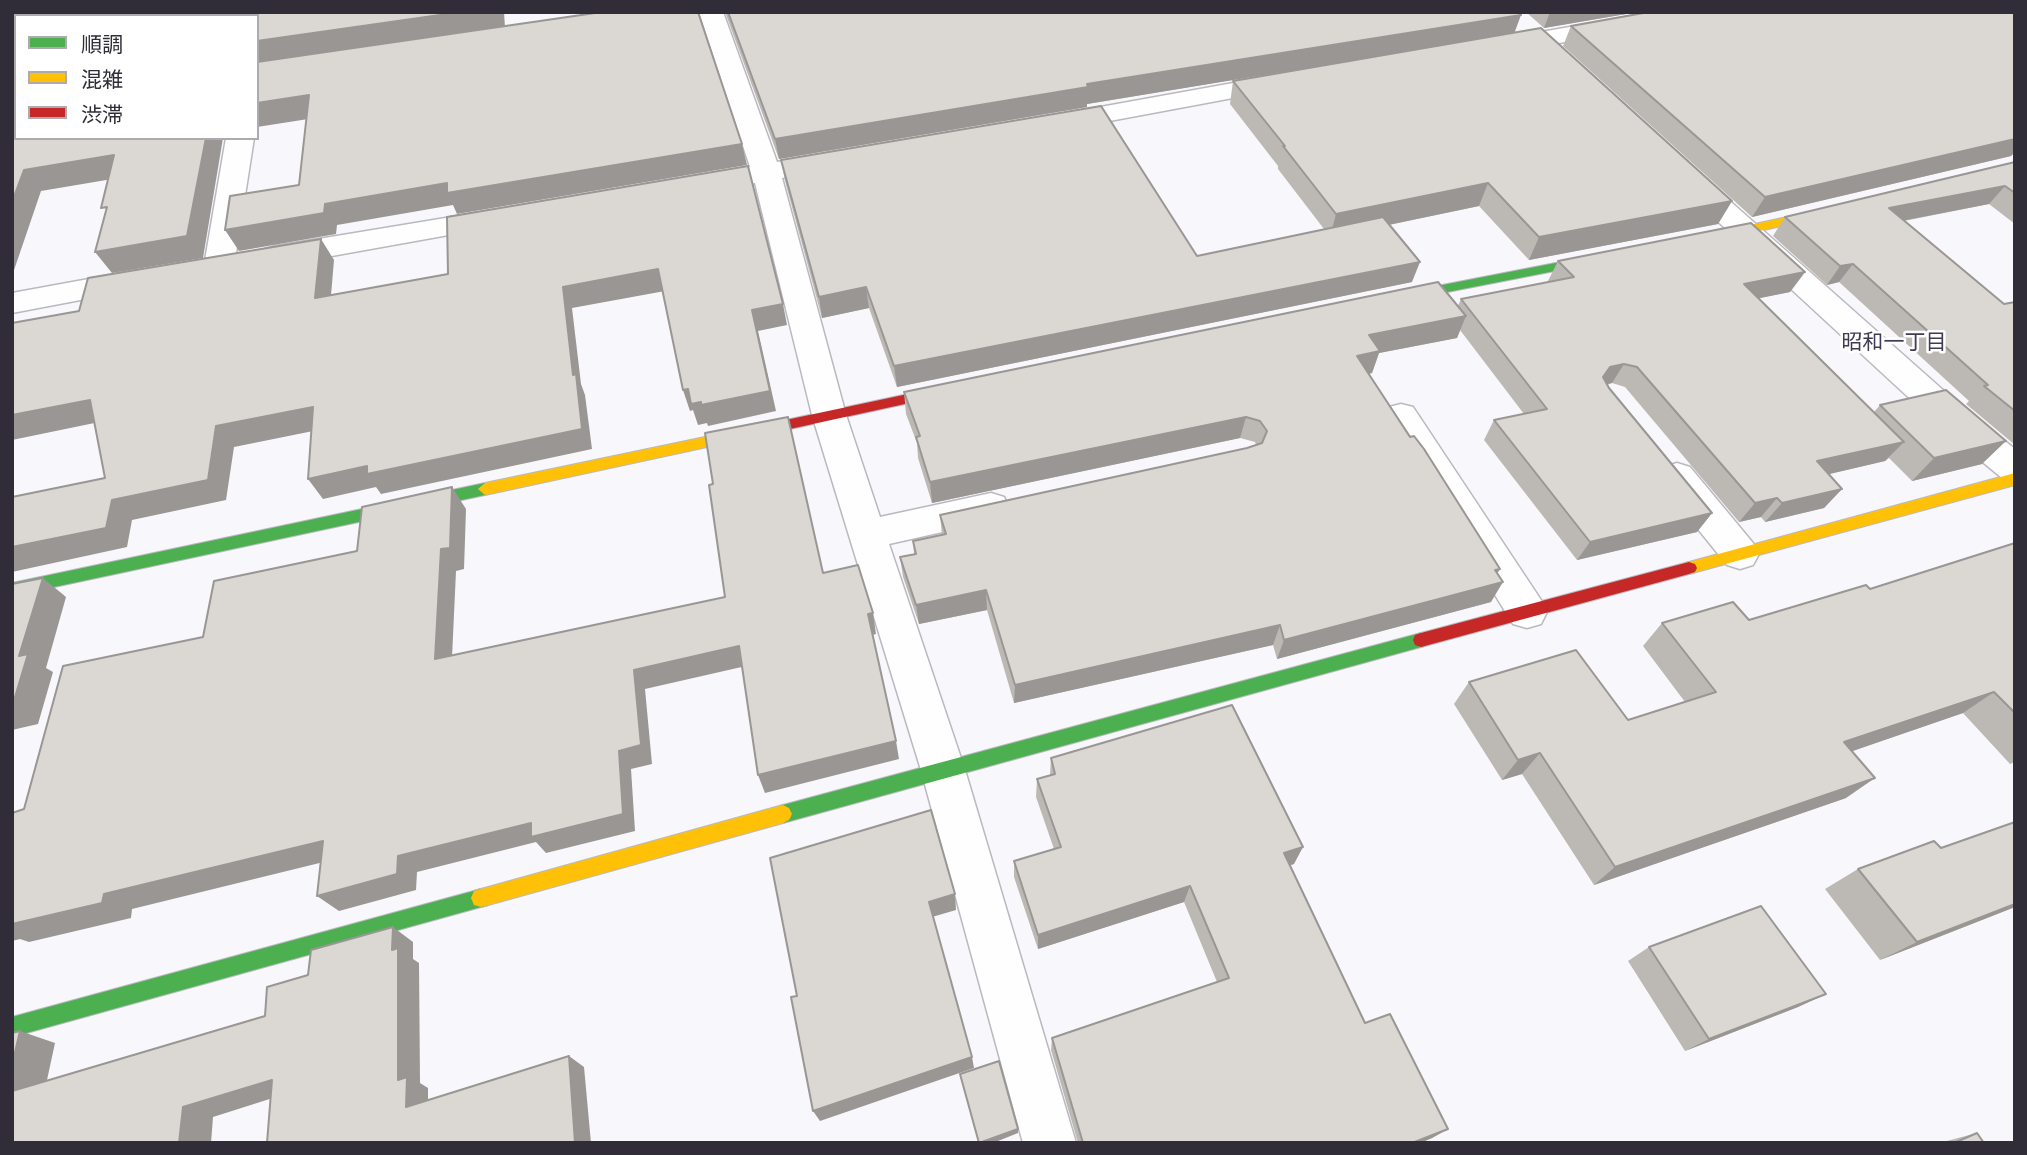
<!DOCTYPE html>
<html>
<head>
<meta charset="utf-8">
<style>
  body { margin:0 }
  #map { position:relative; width:2027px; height:1155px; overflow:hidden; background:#f8f7fb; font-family:Helvetica,"Noto Sans JP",sans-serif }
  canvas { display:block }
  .frame { position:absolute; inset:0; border:14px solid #302d38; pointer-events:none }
  .legend { position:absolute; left:14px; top:14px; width:245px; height:126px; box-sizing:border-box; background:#fff; border:2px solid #acabaf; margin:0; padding:9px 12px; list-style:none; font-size:21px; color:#302d38 }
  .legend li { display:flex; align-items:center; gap:14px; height:35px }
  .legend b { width:35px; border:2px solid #acabaf }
</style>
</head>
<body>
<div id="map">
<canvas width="2027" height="1155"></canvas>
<div class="frame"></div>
<ul class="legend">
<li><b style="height:9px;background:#4caf50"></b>順調</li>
<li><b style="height:9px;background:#ffc107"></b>混雑</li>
<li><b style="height:9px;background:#c62828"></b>渋滞</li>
</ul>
</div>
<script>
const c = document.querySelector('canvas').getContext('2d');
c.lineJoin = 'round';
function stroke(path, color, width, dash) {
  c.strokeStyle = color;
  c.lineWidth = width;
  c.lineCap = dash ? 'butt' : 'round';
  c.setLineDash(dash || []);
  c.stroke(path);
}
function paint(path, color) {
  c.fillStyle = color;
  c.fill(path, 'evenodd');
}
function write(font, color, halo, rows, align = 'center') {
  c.font = font + ' Helvetica,"Noto Sans JP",sans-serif';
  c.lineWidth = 5;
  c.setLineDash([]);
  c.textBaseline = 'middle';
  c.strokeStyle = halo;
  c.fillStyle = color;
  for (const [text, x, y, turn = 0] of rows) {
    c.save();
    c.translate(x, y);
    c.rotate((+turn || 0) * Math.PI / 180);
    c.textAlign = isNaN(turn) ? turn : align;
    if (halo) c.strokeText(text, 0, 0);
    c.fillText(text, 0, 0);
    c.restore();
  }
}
const street = new Path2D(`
  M699,12H723L777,162L834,152L844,154L848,160L844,166L782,178L846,415L880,517L991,493L1004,497L1009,507L1004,517L991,521L889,544L965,770L1076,1143H1023L921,770L812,415L755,183L701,193L691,190L687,184L691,178L750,167Z
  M1655,12H1711L1708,17L1699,19L1501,53L1492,51L1489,46L1492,41L1501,39Z
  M1283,74L1292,77L1296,82L1292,87L1056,131L1046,129L1043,123L1046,117L1056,115Z
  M226,138H254L234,266L230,273L219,276L208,273L204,266Z
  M1686,169L1696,171L1969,413L2015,449V482L2002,478L1945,431L1676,183L1672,177L1676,171Z
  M500,209L510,212L515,218L510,224L276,266L265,263L261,256L265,249L276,246Z
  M138,270L149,273L153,280L149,287L12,313V293Z
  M1401,404L1413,407L1541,600L1547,612L1541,624L1527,628L1513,624L1384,416L1389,407Z
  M1677,463L1690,467L1753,543L1759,554L1753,565L1740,569L1727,565L1664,487L1659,477L1664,467Z`);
const fast = new Path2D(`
  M1607,253L1613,257L1611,260L1391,303L1385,299L1391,295Z
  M485,483L492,489L485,495L12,596V583Z
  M1421,633L1427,635L1429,640L1427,645L1421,647L783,823L777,820L774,814L777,808L783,805Z
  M481,889L488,891L491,898L488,905L481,907L12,1037V1017Z`);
const slow = new Path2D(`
  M1833,207L1837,208V214L1704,243L1698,239L1704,235Z
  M767,424L774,429L772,433L485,495L478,489L485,483Z
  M2015,473V485L1689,574L1683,572L1681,568L1683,564L1689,562Z
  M783,805L789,808L792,814L789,820L783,823L481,907L474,905L471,898L474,891L481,889Z`);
const jam = new Path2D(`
  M955,384L960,386L962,389L960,392L767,434L760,429L767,424Z
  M1689,562L1695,564L1697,568L1695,572L1689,574L1421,647L1415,645L1413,640L1415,635L1421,633Z`);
stroke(street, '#bab9c0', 3);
stroke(fast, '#bab9c0', 2);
stroke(slow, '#bab9c0', 2);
stroke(jam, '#bab9c0', 2);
paint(street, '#fefefe');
paint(fast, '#4caf50');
paint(slow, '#ffc107');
paint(jam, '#c62828');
paint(new Path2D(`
  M725,12H1518L1514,33L1732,201L1718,224L1529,260L1479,206L1389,225L1412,282L897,387L869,308L822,318L785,181L781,160L1197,256L1324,229L1278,169V166L1230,104L1233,81L1323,65L1087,104V107L779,159Z
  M1526,12H1638L1544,28Z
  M2015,12V152L2011,156L1752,217L1563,46L1571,26Z
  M2015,162V224L1989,204L1904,221L2004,304L2015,302V445L1966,404L1969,401L1839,282L1827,285L1773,236L1785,217Z
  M1558,261L1805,272L1790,292L1759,298L1874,412L1880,405L1982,464L1912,481L1889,458L1885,461L1828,474L1842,489L1824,508L1765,522L1761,517L1739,522L1625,387L1612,383L1607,385L1609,388L1712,513L1697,532L1577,560L1484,440L1494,420L1524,414L1460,330L1457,338L1379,353L1372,373L1369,374L1500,569L1497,573L1491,602L1277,659L1273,645L1014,703L987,610L919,624L903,577L900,557L914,554L913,541L942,535L940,515L1247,448L1256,445L1255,442L1240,438L932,503L918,458L917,443L906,414L904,392L1458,306L1461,299L1550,282L1548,281Z
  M2015,543V762L2010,764L1963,713L1852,751L1846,798L1594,885L1522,774L1502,780L1454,704L1469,682L1628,720L1685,702L1643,646L1662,623L1749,620L1870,589Z
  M1051,758L1294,864L1290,865L1365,1023L1448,1129L1432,1138L1420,1143H1078L1051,1050L1052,1038L1217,982L1184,902L1038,949L1014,877V861L1054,849L1036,797L1037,779L1050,775Z
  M2015,822V907L1880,960L1825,889L1858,869L1941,848Z
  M1649,947L1826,994L1798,1007L1685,1051L1628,961Z
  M1977,1133L1984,1143H1939Z`), '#bcb9b5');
paint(new Path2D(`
  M461,12H504L505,28L257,63V41Z
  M1550,12H1638L1544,28Z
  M1521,15L1514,34L1087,104V107L779,159L775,139L1087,84Z
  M309,95L321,117L257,127V103Z
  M206,138H223L203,258L112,273L95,252Z
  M2015,139V152L2011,156L1752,217L1765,197Z
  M742,144L747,165L457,214L453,205L337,225L336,234L239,251L225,230L325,204L447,183Z
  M114,155L130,176L41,191L12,276V202L24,170Z
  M1488,183L1479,206L1330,237L1336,214Z
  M2005,186L1989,204L1875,226L1889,208Z
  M1732,201L1718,224L1529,260L1539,237Z
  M321,239L334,260L329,319L315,298Z
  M1420,262L1412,282L897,387L894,366Z
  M1853,264L1839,282L1827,285L1840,266Z
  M658,269L665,291L572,308L581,384L585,395L592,449L381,494L376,487L323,499L308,479L367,466L573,375L563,287Z
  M1805,272L1790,292L1731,304L1744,284Z
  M866,287L869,308L822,318L819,297Z
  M783,304L787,325L758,331L776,411L708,426L707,423L698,425L693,410L690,411L683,390L688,389L701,402L752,310Z
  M1466,316L1457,338L1379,353L1372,373L1350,378L1357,356L1369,335Z
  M1624,364L1612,383L1598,386L1610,367Z
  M90,400L109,420L12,440V415Z
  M313,407L328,428L234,447L226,500L132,520L127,547L12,572V547L112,500L216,426Z
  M1246,417L1240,438L932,503L930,482Z
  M2006,441L1982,464L1912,481L1934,458Z
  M1904,442L1885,461L1800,481L1817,461Z
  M452,487L466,509L464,569L456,571L451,679L435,659L441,549Z
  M1842,489L1824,508L1765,522L1782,503Z
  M1777,498L1761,517L1739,522L1755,503Z
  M1712,513L1697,532L1577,560L1590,542Z
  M1500,569L1490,585L1503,582L1491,602L1277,659L1284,640Z
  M43,578L66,597L46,668L53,672L38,724L12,730V707L19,656Z
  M986,590L987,610L919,624L916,605Z
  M873,613L876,634L872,635L868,614Z
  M1280,625L1273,645L1014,703L1015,685Z
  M739,646L746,666L645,689L652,764L631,769L635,831L546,853L536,842L417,872L416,890L339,911L317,896L398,856L531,823L619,751L634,670Z
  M1994,692L1963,713L1818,763L1844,742Z
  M896,741L899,759L765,793L758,775Z
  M1540,753L1522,774L1502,780L1518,760Z
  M1875,778L1846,798L1594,885L1615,867Z
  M323,841L344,857L132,909L131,918L29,942L20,939L12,941V924L104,894Z
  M1303,847L1294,864L1275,870L1284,853Z
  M1190,886L1184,902L1038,949V935Z
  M955,894L956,910L932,917L929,902Z
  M2015,904V907L1880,960L1917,942Z
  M393,927L413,942V959L419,963L420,1083L428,1088V1117L406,1107L398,1080L392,950Z
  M1826,994L1798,1007L1685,1051L1709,1039Z
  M20,1031L55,1043L42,1103L12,1095V1065Z
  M569,1056L584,1067L591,1143H575Z
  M972,1057L974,1068L820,1121L813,1111Z
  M272,1080L298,1090L213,1117L211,1143H179L183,1107Z
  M1018,1129V1133L993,1143H981Z
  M1448,1129L1432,1138L1420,1143H1412Z`), '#999694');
const building = new Path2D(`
  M12,12H461L257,41V16H16V138H206L187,236L95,252L107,207L101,208L114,155L24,170L12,202Z
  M602,12H698L742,144L447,193V183L325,204L324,213L225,230L230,196L299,185L309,95L257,103V62Z
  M728,12H1518L1521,15L1087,84L1088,87L775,139Z
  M1649,12H2015V139L1765,197L1571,26Z
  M1541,28L1732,201L1539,237L1488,183L1336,214L1283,146H1285L1233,81Z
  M1101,106L1197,256L1383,217L1420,262L894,366L866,287L819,297L781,160Z
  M2015,162V193L2005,186L1889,208L2004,304L2015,302V411L1984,386L1988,385L1853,264L1840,266L1785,217Z
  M748,166L783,304L752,310L770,391L701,405V402L691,404L688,389L683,390L658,269L563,287L573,375L576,374L582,429L367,474V466L308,479L313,407L216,426L208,480L112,500L106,528L12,547V497L105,478L90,400L12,415V323L79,311L88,278L321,239L315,298L448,274L447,217Z
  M1751,223L1805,272L1744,284L1904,442L1817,461L1842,489L1782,503L1777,498L1755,503L1637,367L1624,364L1610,367L1603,377L1609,388L1712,513L1590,542L1494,420L1547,409L1461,299L1574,277L1558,261Z
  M1438,282L1466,316L1369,335L1380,351L1357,356L1410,437L1414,436L1424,449L1500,569L1495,570L1503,582L1284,640L1280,625L1015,685L986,590L916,605L900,557L916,554L913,541L946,534L940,515L1247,448L1262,443L1267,431L1260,421L1246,417L930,482L916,437L920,436L904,392Z
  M1946,390L2006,441L1934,458L1880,405Z
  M788,417L823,573L858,565L873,613L868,614L896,741L758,775L739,646L634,670L641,745L619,751L623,814L531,837V823L398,856L397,874L317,896L323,841L104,894L102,903L12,924V813L24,809L63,666L203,637L214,581L357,551L362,507L452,487L450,548L441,549L435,659L725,597L709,485L713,484L705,433Z
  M2015,543V713L1994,692L1844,742L1875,778L1615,867L1540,753L1518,760L1469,682L1576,650L1628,720L1716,692L1662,623L1733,602L1749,620L1866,585L1870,589Z
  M43,578L19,656L28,654L12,707V584Z
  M1232,705L1303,847L1284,853L1365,1023L1390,1014L1448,1129L1412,1143H1083L1052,1038L1229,978L1190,886L1038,935L1014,861L1061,847L1037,779L1055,774L1051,758Z
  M931,810L955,894L929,902L972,1057L813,1111L791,997L797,996L770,858Z
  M2015,822V904L1917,942L1858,869L1934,841L1941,848Z
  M1761,906L1826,994L1709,1039L1649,947Z
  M393,927L392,950L398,948V1080L407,1077L406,1107L569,1056L575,1143H267L272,1080L183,1107L179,1143H12V1091L265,1016L267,987L308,975L311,950Z
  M20,1031L12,1065V1033Z
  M999,1061L1018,1129L979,1143L960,1074Z
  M1977,1133L1984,1143H1954Z`);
paint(building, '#dbd7d3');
stroke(building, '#999694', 2);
write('21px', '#403a52', '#fff', [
  ["昭和一丁目",1894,343]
]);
</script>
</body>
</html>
